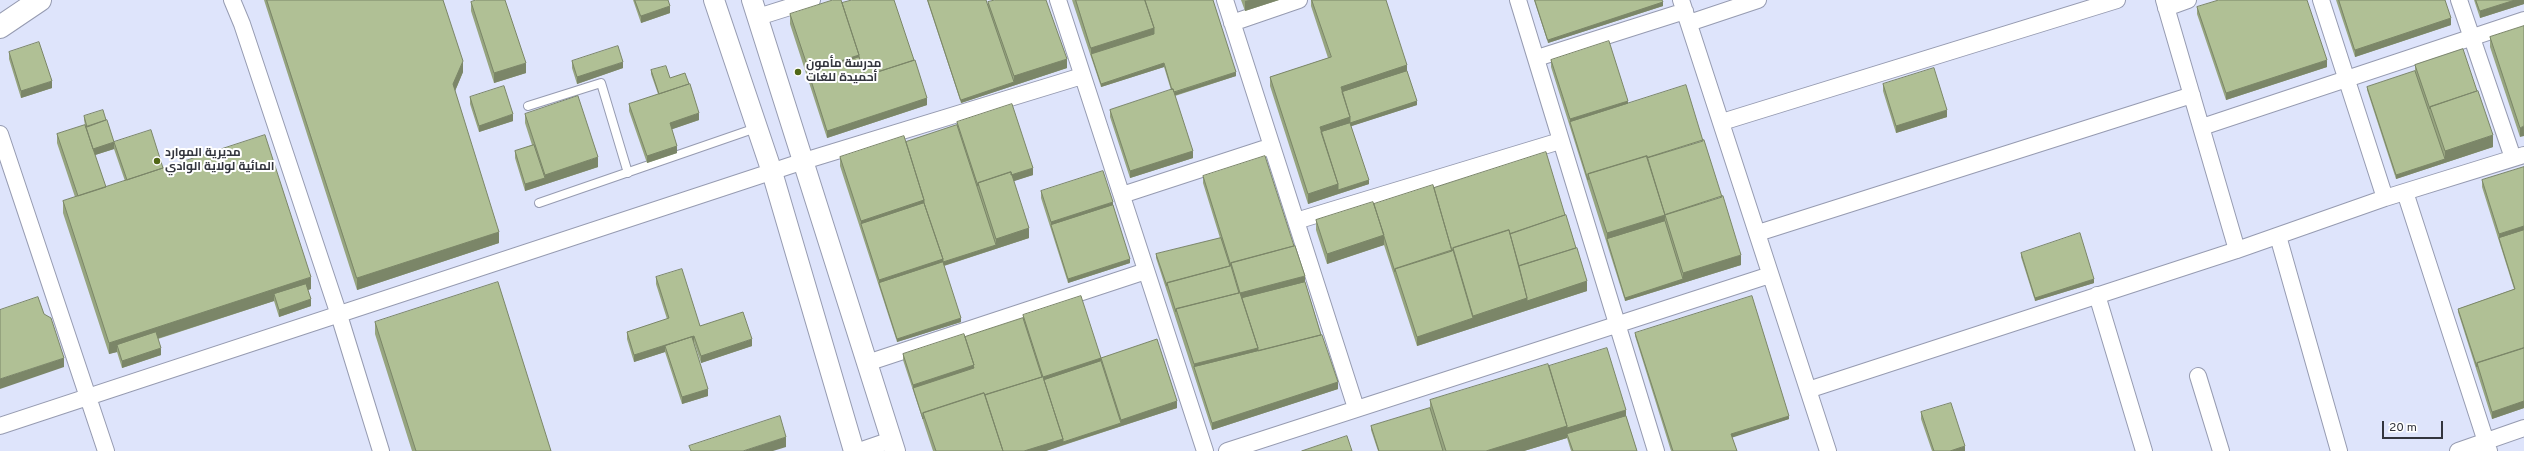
<!DOCTYPE html>
<html>
<head>
<meta charset="utf-8">
<style>
  body { margin:0 }
  #map { position:relative; width:2524px; height:451px; overflow:hidden; background:#dee4fb; font-family:Overpass,sans-serif }
  canvas { display:block }
  .scale { position:absolute; left:2382px; top:421px; width:61px; height:18px; box-sizing:border-box; border:2px solid #33353e; border-top:0; padding-left:5px; font-size:12px; line-height:14px; white-space:nowrap; color:#33353e; -webkit-text-stroke:3px #fff; paint-order:stroke }
</style>
</head>
<body>
<div id="map">
<canvas width="2524" height="451"></canvas>
<div class="scale">20 m</div>
</div>
<script>
const c = document.querySelector('canvas').getContext('2d');
c.lineJoin = 'round';
function stroke(path, color, width, dash) {
  c.strokeStyle = color;
  c.lineWidth = width;
  c.lineCap = dash ? 'butt' : 'round';
  c.setLineDash(dash || []);
  c.stroke(path);
}
function paint(path, color) {
  c.fillStyle = color;
  c.fill(path, 'evenodd');
}
function write(font, color, halo, rows, align = 'center') {
  c.font = font + ' Overpass,Cairo,sans-serif';
  c.lineWidth = 4;
  c.setLineDash([]);
  c.textBaseline = 'middle';
  c.strokeStyle = halo;
  c.fillStyle = color;
  for (const [text, x, y, turn = 0] of rows) {
    c.save();
    c.translate(x, y);
    c.rotate((+turn || 0) * Math.PI / 180);
    c.textAlign = isNaN(turn) ? turn : align;
    if (halo) c.strokeText(text, 0, 0);
    c.fillText(text, 0, 0);
    c.restore();
  }
}
const service = new Path2D(`
  M528,106L601,83L628,173
  M539,203L756,128`);
const minor = new Path2D(`
  M232,0L242,24L339,315L381,451
  M1058,0L1205,451
  M1225,0L1356,408
  M1518,0L1656,451
  M1681,0L1828,451
  M2164,0L2237,250
  M2321,0L2385,198
  M2459,0L2513,158
  M2166,8L2188,0
  M758,17L812,0
  M1232,23L1299,0
  M1689,23L1758,0
  M1537,58L1685,11
  M1722,122L2117,0
  M2202,127L2524,20
  M0,134L106,451
  M2405,192L2489,451
  M1122,195L1272,146
  M1296,221L1560,141
  M1758,233L2192,95
  M2278,236L2339,451
  M2097,295L2144,451
  M867,363L1146,271
  M2198,376L2221,451
  M1808,390L2237,250L2385,198L2524,155
  M0,426L804,161L1082,76
  M859,451L891,440
  M1227,451L1770,275
  M2458,451L2524,428`);
const tertiary = new Path2D(`
  M714,0L772,172L854,451
  M752,0L895,451`);
const secondary = new Path2D(`
  M0,27L40,0`);
stroke(service, '#969bb1', 10);
stroke(minor, '#969bb1', 18);
stroke(tertiary, '#969bb1', 22);
stroke(secondary, '#969bb1', 24);
stroke(service, '#fff', 8);
stroke(minor, '#fff', 16);
stroke(tertiary, '#fff', 20);
stroke(secondary, '#fff', 22);
paint(new Path2D(`
  M264,0H443L463,72L455,91L499,243L357,290Z
  M633,0H668L670,13L641,23Z
  M927,0H986L988,6V2L1067,68L961,103Z
  M1072,0H1213L1236,76L1175,96L1193,158L1130,178L1110,117V110L1171,90L1164,67L1101,87Z
  M1241,0H1279L1245,11Z
  M1311,0H1386L1417,105L1351,126L1369,184L1308,204L1270,86V77L1328,58L1311,6Z
  M1534,0H1662L1663,6L1548,43Z
  M2336,0H2445L2451,25L2355,57Z
  M2474,0H2524V4L2480,18Z
  M471,2L526,73L494,83L471,11Z
  M842,3L914,60L927,105L827,138L790,24V14Z
  M2197,7L2327,67L2226,100L2197,14Z
  M2524,26L2520,137L2490,47V37Z
  M9,52L52,88L21,98L9,59Z
  M1551,60L1628,104L1741,265L1625,301L1551,67Z
  M572,61L623,68L577,84L572,68Z
  M2415,65L2493,147L2396,179L2367,90V87L2415,71Z
  M651,70L670,78L699,120L672,129L677,153L647,163L629,111V104L658,94L651,74Z
  M1883,84L1947,117L1896,133L1883,91Z
  M470,97L513,121L479,132L470,104Z
  M525,114L598,167L525,191L515,158V151L532,145L525,123Z
  M84,116L114,149L95,155L106,187L125,181L114,149V142L163,168L311,289L308,290L311,306L279,317L274,301L158,339L161,355L122,368L117,352L109,354L63,213V201L75,197L57,143V134L85,125L84,120Z
  M957,122L1033,175L1013,181L1029,238L944,266L961,322L897,342L840,166V157L906,142L957,125Z
  M2524,167V408L2492,419L2458,312V309L2514,289L2482,187V180Z
  M1203,176L1305,282L1338,389L1212,430L1156,258V254L1220,238L1203,183Z
  M1434,188L1587,291L1417,346L1384,245L1327,264L1316,230V220Z
  M1041,191L1113,205L1130,263L1068,283L1041,198Z
  M2021,253L2094,283L2035,301L2021,257Z
  M656,277L700,326L752,346L701,363L694,342V343L708,396L682,404L665,352L634,362L627,339V332L667,319L656,284Z
  M1023,315L1101,358L1177,408L1046,451H933L903,360V354L965,337L1023,318Z
  M375,322L551,451H412L375,334Z
  M1635,333L1789,419L1732,437L1737,451H1671L1635,336Z
  M1549,366L1626,416L1637,451H1571L1567,438L1524,451H1378L1371,430V426L1430,408V400Z
  M1921,412L1965,451H1932L1921,419Z`), '#97a580');
paint(new Path2D(`
  M1249,0H1279L1245,11V1Z
  M2515,0H2524V4L2480,18V11Z
  M1663,2V6L1548,43V40Z
  M670,6V13L641,23V16Z
  M2451,18V25L2355,57V50Z
  M1154,28V38L1091,54V48Z
  M859,55V64L809,74V71Z
  M1067,59V68L961,103V100L1014,82V76Z
  M2327,60V67L2226,100V93Z
  M463,61V72L453,96V84Z
  M623,62V68L577,84V77Z
  M526,63V73L494,83V73Z
  M1164,63V67L1101,87V84Z
  M1407,65V75L1342,96L1341,87Z
  M1236,72V76L1173,96V93Z
  M52,81V88L21,98V91Z
  M927,98V105L827,138V131Z
  M1417,101V105L1321,136L1320,127L1350,117Z
  M1628,101V107L1570,122V119Z
  M1947,110V117L1896,133V126Z
  M699,113V120L670,130V123Z
  M513,114V121L479,132V126Z
  M2524,126V136L2520,137V128Z
  M2493,135V147L2396,179V175L2445,159V151Z
  M114,142V149L92,156V149Z
  M677,146V153L647,163V156Z
  M1193,151V158L1130,178V171Z
  M598,157V167L525,191V184L545,178V175Z
  M1033,168V175L981,192L979,185Z
  M1369,180V184L1338,194V190Z
  M1338,184V194L1308,204V194Z
  M924,200V210L861,224V221Z
  M1113,202V209L1051,225V222Z
  M1665,215V224L1607,239V233Z
  M2524,226V233L2499,238V234Z
  M1029,228V238L943,266V262L996,245V239Z
  M499,232V243L357,290V278Z
  M1384,235V245L1327,264V254Z
  M1741,255V265L1625,301V298L1683,279V273Z
  M943,259V266L879,283V280Z
  M1130,259V263L1068,283V279Z
  M1305,276V286L1179,318L1240,293Z
  M311,277V289L276,300L274,294V301L119,351L117,345V352L109,354V343Z
  M2094,279V283L2035,301V298Z
  M1587,281V291L1417,346V337L1473,318V316L1527,298Z
  M311,299V306L279,317V310Z
  M961,318V322L897,342V339Z
  M694,336V342L667,351L665,346V352L634,362V355Z
  M752,339V346L701,363V356Z
  M161,348V355L122,368V361Z
  M1258,348V358L1194,367V364Z
  M64,358V367L0,389V379Z
  M1101,358V365L1044,383L1043,377Z
  M974,365V372L913,388V385Z
  M1338,382V389L1212,430V423Z
  M708,389V396L682,404V397Z
  M1177,401V408L1063,445V442L1121,423V420Z
  M2524,401V408L2492,419V412Z
  M1626,410V420L1567,434V438L1524,451H1486L1567,426Z
  M1789,416V419L1731,438V434Z
  M786,437V447L773,451H743Z
  M1063,439V445L1046,451H1024Z
  M1965,446V451H1950Z`), '#7b8668');
const building = new Path2D(`
  M267,0H443L463,61L453,84L499,232L357,278Z
  M476,0H505L526,63L494,73L471,2Z
  M635,0H668L670,6L641,16Z
  M833,0H841L859,55L809,71L790,14Z
  M852,0H894L914,60L865,76L859,57V55L842,3Z
  M928,0H986L1014,82L961,100Z
  M995,0H1046L1067,59L1014,76L988,2Z
  M1076,0H1145L1154,28L1091,48Z
  M1145,0H1213L1236,72L1174,92L1173,89L1172,90L1164,63L1101,84L1091,54L1154,34V28Z
  M1312,0H1386L1407,65L1341,87L1350,117L1320,127L1338,184L1308,194L1270,77L1331,57Z
  M1535,0H1662L1663,2L1548,40Z
  M2219,0H2307L2327,60L2226,93L2197,7Z
  M2339,0H2445L2451,18L2355,50Z
  M2476,0H2515L2480,11Z
  M2524,26V126L2520,128L2490,37Z
  M1609,41L1628,101L1570,119L1551,60Z
  M39,42L52,81L21,91L9,52Z
  M618,46L623,62L577,77L572,61Z
  M2463,49L2477,91L2430,107V109L2415,65Z
  M859,57L865,76L915,60L927,98L827,131L809,74Z
  M666,66L670,78L685,73L689,84L659,94L651,70Z
  M1934,68L1947,110L1896,126L1883,84Z
  M1407,71L1417,101L1350,123V117L1342,92Z
  M2415,71L2445,159L2396,175L2367,87Z
  M690,84L699,113L670,123L677,146L647,156L629,104Z
  M1686,85L1703,141L1647,158V156L1588,174V180L1570,122Z
  M504,86L513,114L479,126L470,97Z
  M1173,89L1193,151L1130,171L1110,110Z
  M2478,91L2493,135L2445,151L2430,107Z
  M578,96L598,157L545,175L525,114Z
  M1012,104L1033,168L1011,175V172L978,183V186L957,122Z
  M103,110L106,120L87,127L84,116Z
  M107,120L114,142L93,149L86,127Z
  M1350,123L1369,180L1338,190V184L1321,132Z
  M85,125L106,187L78,196L57,134Z
  M957,125L996,245L943,262V259L924,203V200L906,142Z
  M151,130L163,168L127,180L114,142Z
  M265,135L311,277L109,343L63,201Z
  M904,136L924,200L861,221L840,157Z
  M1704,140L1722,197L1665,215L1647,158Z
  M534,145L545,178L525,184L515,151Z
  M1546,152L1565,215L1510,234L1509,230L1453,248V250L1452,251L1434,188Z
  M1265,156L1294,246L1231,263V266L1203,176Z
  M1647,156L1665,215L1607,233L1588,174Z
  M2524,167V226L2499,234L2482,180Z
  M1103,171L1113,202L1051,222L1041,191Z
  M1011,172L1029,228L996,239L978,183Z
  M1433,185L1452,251L1395,269V272L1374,204Z
  M1723,196L1741,255L1683,273L1665,215Z
  M1373,202L1384,235L1327,254L1316,220Z
  M924,203L943,259L879,280L861,224Z
  M1113,205L1130,259L1068,279L1051,225Z
  M1566,215L1576,248L1519,266L1510,234Z
  M1665,221L1683,279L1625,298L1607,239Z
  M1509,230L1527,298L1473,316L1453,248Z
  M2524,230V348L2477,363V367L2458,309L2515,289L2499,238Z
  M2080,233L2094,279L2035,298L2021,253Z
  M1221,238L1230,266L1167,283V286L1156,254Z
  M1295,246L1305,276L1240,293L1231,263Z
  M1577,248L1587,281L1527,301V298L1519,266Z
  M1453,250L1473,318L1417,337L1395,269Z
  M943,262L961,318L897,339L879,283Z
  M1231,266L1239,293L1176,309V312L1167,283Z
  M682,269L700,326L743,312L752,339L701,356L694,336L634,355L627,332L669,318L656,277Z
  M498,282L551,451H416L375,322Z
  M1305,282L1321,335L1258,351V348L1242,298Z
  M306,284L311,299L279,310L274,294Z
  M1240,293L1258,348L1194,364L1176,309Z
  M1081,296L1101,358L1157,339L1177,401L1121,420L1101,358L1043,377L1023,315Z
  M1752,296L1789,416L1731,434L1737,451H1673L1635,333Z
  M38,297L44,314L51,318L64,358L0,379V310Z
  M1023,318L1042,377L985,395L984,393L923,413V419L913,388L974,368L973,365H974L965,337Z
  M156,332L161,348L122,361L117,345Z
  M964,334L974,365L913,385L903,354Z
  M1322,335L1338,382L1212,423L1194,367Z
  M692,337L708,389L682,397L665,346Z
  M1607,348L1626,410L1567,428V426L1549,366Z
  M2524,348V401L2492,412L2477,363Z
  M1101,361L1121,423L1063,442V439L1044,380Z
  M1548,364L1567,426L1486,451H1446L1430,400Z
  M1043,377L1063,439L1024,451H1003L985,395Z
  M984,393L1003,451H936L923,413Z
  M1951,403L1965,446L1950,451H1934L1921,412Z
  M1430,408L1443,451H1379L1371,426Z
  M780,416L786,437L743,451H691L689,446Z
  M1626,416L1637,451H1573L1567,434Z
  M1347,436L1352,451H1302Z`);
paint(building, '#b0c095');
stroke(building, '#7b8668', 1);
for (const [x, y, r, color] of [
  [798,72,4,"#506716"],
  [157,161,4,"#506716"]
]) {
  const dot = new Path2D();
  dot.arc(x, y, r, 0, 2 * Math.PI);
  c.fillStyle = color;
  c.fill(dot);
  stroke(dot, '#fff', 1.5);
}
write('bold 12px', '#33353e', '#fff', [
  ["مدرسة مأمون",806,65],
  ["أحميدة للغات",806,79],
  ["مديرية الموارد",165,154],
  ["المائية لولاية الوادي",165,168]
], 'left');
</script>
</body>
</html>
